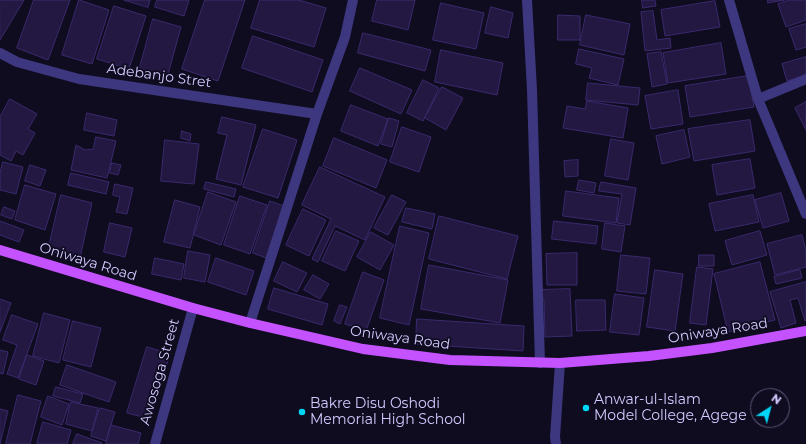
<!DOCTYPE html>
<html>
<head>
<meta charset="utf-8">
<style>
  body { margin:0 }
  #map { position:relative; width:806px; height:444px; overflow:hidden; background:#100c20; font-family:Montserrat,sans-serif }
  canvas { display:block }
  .north { position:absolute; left:750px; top:388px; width:40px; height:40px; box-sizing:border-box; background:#100c20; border:1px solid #5e5879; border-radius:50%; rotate:36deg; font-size:11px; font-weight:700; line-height:16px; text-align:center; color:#d3cbff }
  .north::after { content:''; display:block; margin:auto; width:14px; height:18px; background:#00d6f6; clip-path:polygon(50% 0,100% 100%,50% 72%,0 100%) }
</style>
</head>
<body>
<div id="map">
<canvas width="806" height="444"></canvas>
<div class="north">N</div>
</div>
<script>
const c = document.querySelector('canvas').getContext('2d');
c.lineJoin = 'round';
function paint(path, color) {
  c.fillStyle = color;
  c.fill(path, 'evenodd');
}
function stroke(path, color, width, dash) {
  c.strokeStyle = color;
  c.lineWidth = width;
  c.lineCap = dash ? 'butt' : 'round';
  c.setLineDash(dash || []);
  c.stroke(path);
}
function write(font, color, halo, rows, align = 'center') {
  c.font = font + ' Montserrat,sans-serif';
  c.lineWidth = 3.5;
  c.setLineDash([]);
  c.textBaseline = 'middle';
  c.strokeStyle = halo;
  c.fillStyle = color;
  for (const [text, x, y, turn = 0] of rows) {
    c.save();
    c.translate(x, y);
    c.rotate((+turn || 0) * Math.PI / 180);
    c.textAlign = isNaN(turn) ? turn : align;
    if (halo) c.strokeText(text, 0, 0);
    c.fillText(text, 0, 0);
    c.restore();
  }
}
const building = new Path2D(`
  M0,0H24L0,40Z
  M34,0H70L48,60L17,48Z
  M79,0L109,10L92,64L62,55Z
  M124,0H150L148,7Z
  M157,0H189L184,16L155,7Z
  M205,0H245L218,81L182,69Z
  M260,0H299L326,8L314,47L251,28Z
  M377,0H415L408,30L372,21Z
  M642,0H655L656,6L643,8Z
  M768,0H784L768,3Z
  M789,0H806V20L786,27L778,4Z
  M715,1L720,27L665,36L661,10Z
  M441,3L484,13L476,49L433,40Z
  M114,6L146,16L129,69L97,59Z
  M491,7L513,13L508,38L485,33Z
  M653,11L657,40L670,38L671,48L645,51L641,12Z
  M558,15L580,16V40H558Z
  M586,15L630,24L624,55L580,45Z
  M153,19L181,27L167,78L139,71Z
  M806,24V47L796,50L789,29Z
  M363,33L431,50L425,71L358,53Z
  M253,36L323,60L312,92L242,68Z
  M721,43L726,74L668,83L663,53Z
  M579,49L624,59L618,85L589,78L592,68L576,64Z
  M441,50L503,63L497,95L435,82Z
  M661,52L667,84L652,87L647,54Z
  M806,57V75L787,81L782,64Z
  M360,68L412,90L401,114L350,91Z
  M748,76L754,107L690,117L685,86Z
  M423,80L439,88L423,121L407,113Z
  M588,83L640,88L638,105L586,100Z
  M442,87L463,98L446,130L425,118Z
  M678,90L683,124L651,129L645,96Z
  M10,99L37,114L28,129L35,133L23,155L16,151L11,161L0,155V117Z
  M587,101L628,108L623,138L563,128L567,106L585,109Z
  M806,102V130L795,108Z
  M351,105L388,119L378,146L341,131Z
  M87,113L117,120L114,136L84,130Z
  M222,117L256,125L241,185L216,179L227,135L218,133Z
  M389,118L399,121L392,147L381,144Z
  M750,120L755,151L694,161L688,129Z
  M402,127L431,137L419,172L390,162Z
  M263,129L297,140L278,198L243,187Z
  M684,130L690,157L662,164L656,136Z
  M182,131L191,134L190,141L181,138Z
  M96,137L116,141L107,178L71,170L76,145L85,150L93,149Z
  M334,138L387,160L376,188L323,166Z
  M611,139L634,143L628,180L605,176Z
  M165,140L199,144L194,184L161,181Z
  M750,159L755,188L717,195L712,165Z
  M578,160V176L565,177L564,161Z
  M3,162L23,167L16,194L0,190V174Z
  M112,163L121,165L118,175L110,173Z
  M30,165L46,170L40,186L25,181Z
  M320,167L385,197L365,240L335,226L318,262L312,259L331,219L302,205Z
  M71,173L109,182L106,194L68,185Z
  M579,180L596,183L594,193L577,190Z
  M206,182L236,189L234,197L204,189Z
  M601,182L636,188L630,225L617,223L622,194L599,191Z
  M115,184L133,188L127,214L116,212L120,197L113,195Z
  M25,185L56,194L45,230L15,220Z
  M566,191L619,198L616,223L563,216Z
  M208,192L236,202L221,245L194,235Z
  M781,193L789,221L763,228L755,200Z
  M61,195L92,203L80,258L48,251Z
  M392,195L406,202L388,235L374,228Z
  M753,195L759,222L715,231L709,204Z
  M240,196L267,205L250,254L224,245Z
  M175,200L200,207L190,248L164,242Z
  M270,201L284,206L266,258L253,253Z
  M4,207L15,211L12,219L1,215Z
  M406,208L435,214L432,229L402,222Z
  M303,209L326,220L309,256L286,245Z
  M439,216L518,236L507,279L429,259Z
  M0,221L24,230L19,242L0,235Z
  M554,221L598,226L596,244L552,239Z
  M110,223L132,228L125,257L104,252Z
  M605,223L625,226L621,252L602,249Z
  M400,226L429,233L409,325L380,318Z
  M336,231L359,241L345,271L322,261Z
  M760,231L767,255L732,265L725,241Z
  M371,232L394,245L380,270L357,257Z
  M802,235L806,251V267L775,275L767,244Z
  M188,251L210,255L205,282L184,278Z
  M577,253V285H547L546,254Z
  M621,255L650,258L646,294L617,291Z
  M699,255H714V266H699Z
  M155,258L184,264L181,280L152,274Z
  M216,258L254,271L246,295L208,282Z
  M283,262L307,273L297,292L274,281Z
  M760,262L775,320L728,332L714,274Z
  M429,265L508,280L500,323L421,309Z
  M697,267L713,269L706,325L690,323Z
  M655,270L683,274L675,331L647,327Z
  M800,270L802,278L776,284L774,277Z
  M363,272L384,280L366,331L345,324Z
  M313,275L329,284L320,299L304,290Z
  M806,282V320L805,321L798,298L790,300L796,323L781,328L770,292Z
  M274,288L328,304L322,325L268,309Z
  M570,289L572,336L545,337L544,300H542V290Z
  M615,294L644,298L639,335L610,332Z
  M0,299L11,303L0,332Z
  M576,300H605L606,330L577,331Z
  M340,305L347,307L340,324L334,321Z
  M44,313L70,320L59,363L33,356Z
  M12,315L38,324L18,378L7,374L17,345L3,340Z
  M417,319L524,326L523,351L416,344Z
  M73,321L101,328L91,367L63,360Z
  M147,347L170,354L150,419L127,413Z
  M0,350L8,352L3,374L0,373Z
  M27,355L44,361L36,385L19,379Z
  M67,365L116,382L109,402L60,385Z
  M56,387L83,394L80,403L53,396Z
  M18,395L41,401L30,444H6Z
  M48,396L69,404L62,425L41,417Z
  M71,402L98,408L92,431L66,424Z
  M100,408L115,412L106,441L91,436Z
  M0,409L8,411L0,444Z
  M43,422L71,430L67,444H37Z
  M111,425L141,433L138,444H106Z
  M77,434L102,443L101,444H73Z`);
paint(building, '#221841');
stroke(building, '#3a2a6d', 1);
stroke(new Path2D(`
  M527,0L532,90L540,363
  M729,0L758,99L806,214
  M0,53L17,62L79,79L317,114
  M758,99L806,79
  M250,323L317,114L345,37L353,0
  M155,444L193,308
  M556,444L555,437L560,363`), '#3c377f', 10);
stroke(new Path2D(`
  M0,250L193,308L250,323L363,349L450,360L560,363L649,356L712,348L806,331`), '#c452ff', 10);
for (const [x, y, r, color] of [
  [586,408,4,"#00d6f6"],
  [302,412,4,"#00d6f6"]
]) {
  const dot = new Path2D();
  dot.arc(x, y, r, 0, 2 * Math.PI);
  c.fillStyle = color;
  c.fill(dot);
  stroke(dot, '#100c20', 1.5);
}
write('14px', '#d3cbff', '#100c20', [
  ["Adebanjo Stret",159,76,8],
  ["Oniwaya Road",88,262,17],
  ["Oniwaya Road",718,331,-9],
  ["Oniwaya Road",400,338,8],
  ["Awosoga Street",160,372,-74]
]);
write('14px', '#d3cbff', '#100c20', [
  ["Anwar-ul-Islam",594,400],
  ["Model College, Agege",594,416],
  ["Bakre Disu Oshodi",310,404],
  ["Memorial High School",310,420]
], 'left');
</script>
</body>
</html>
